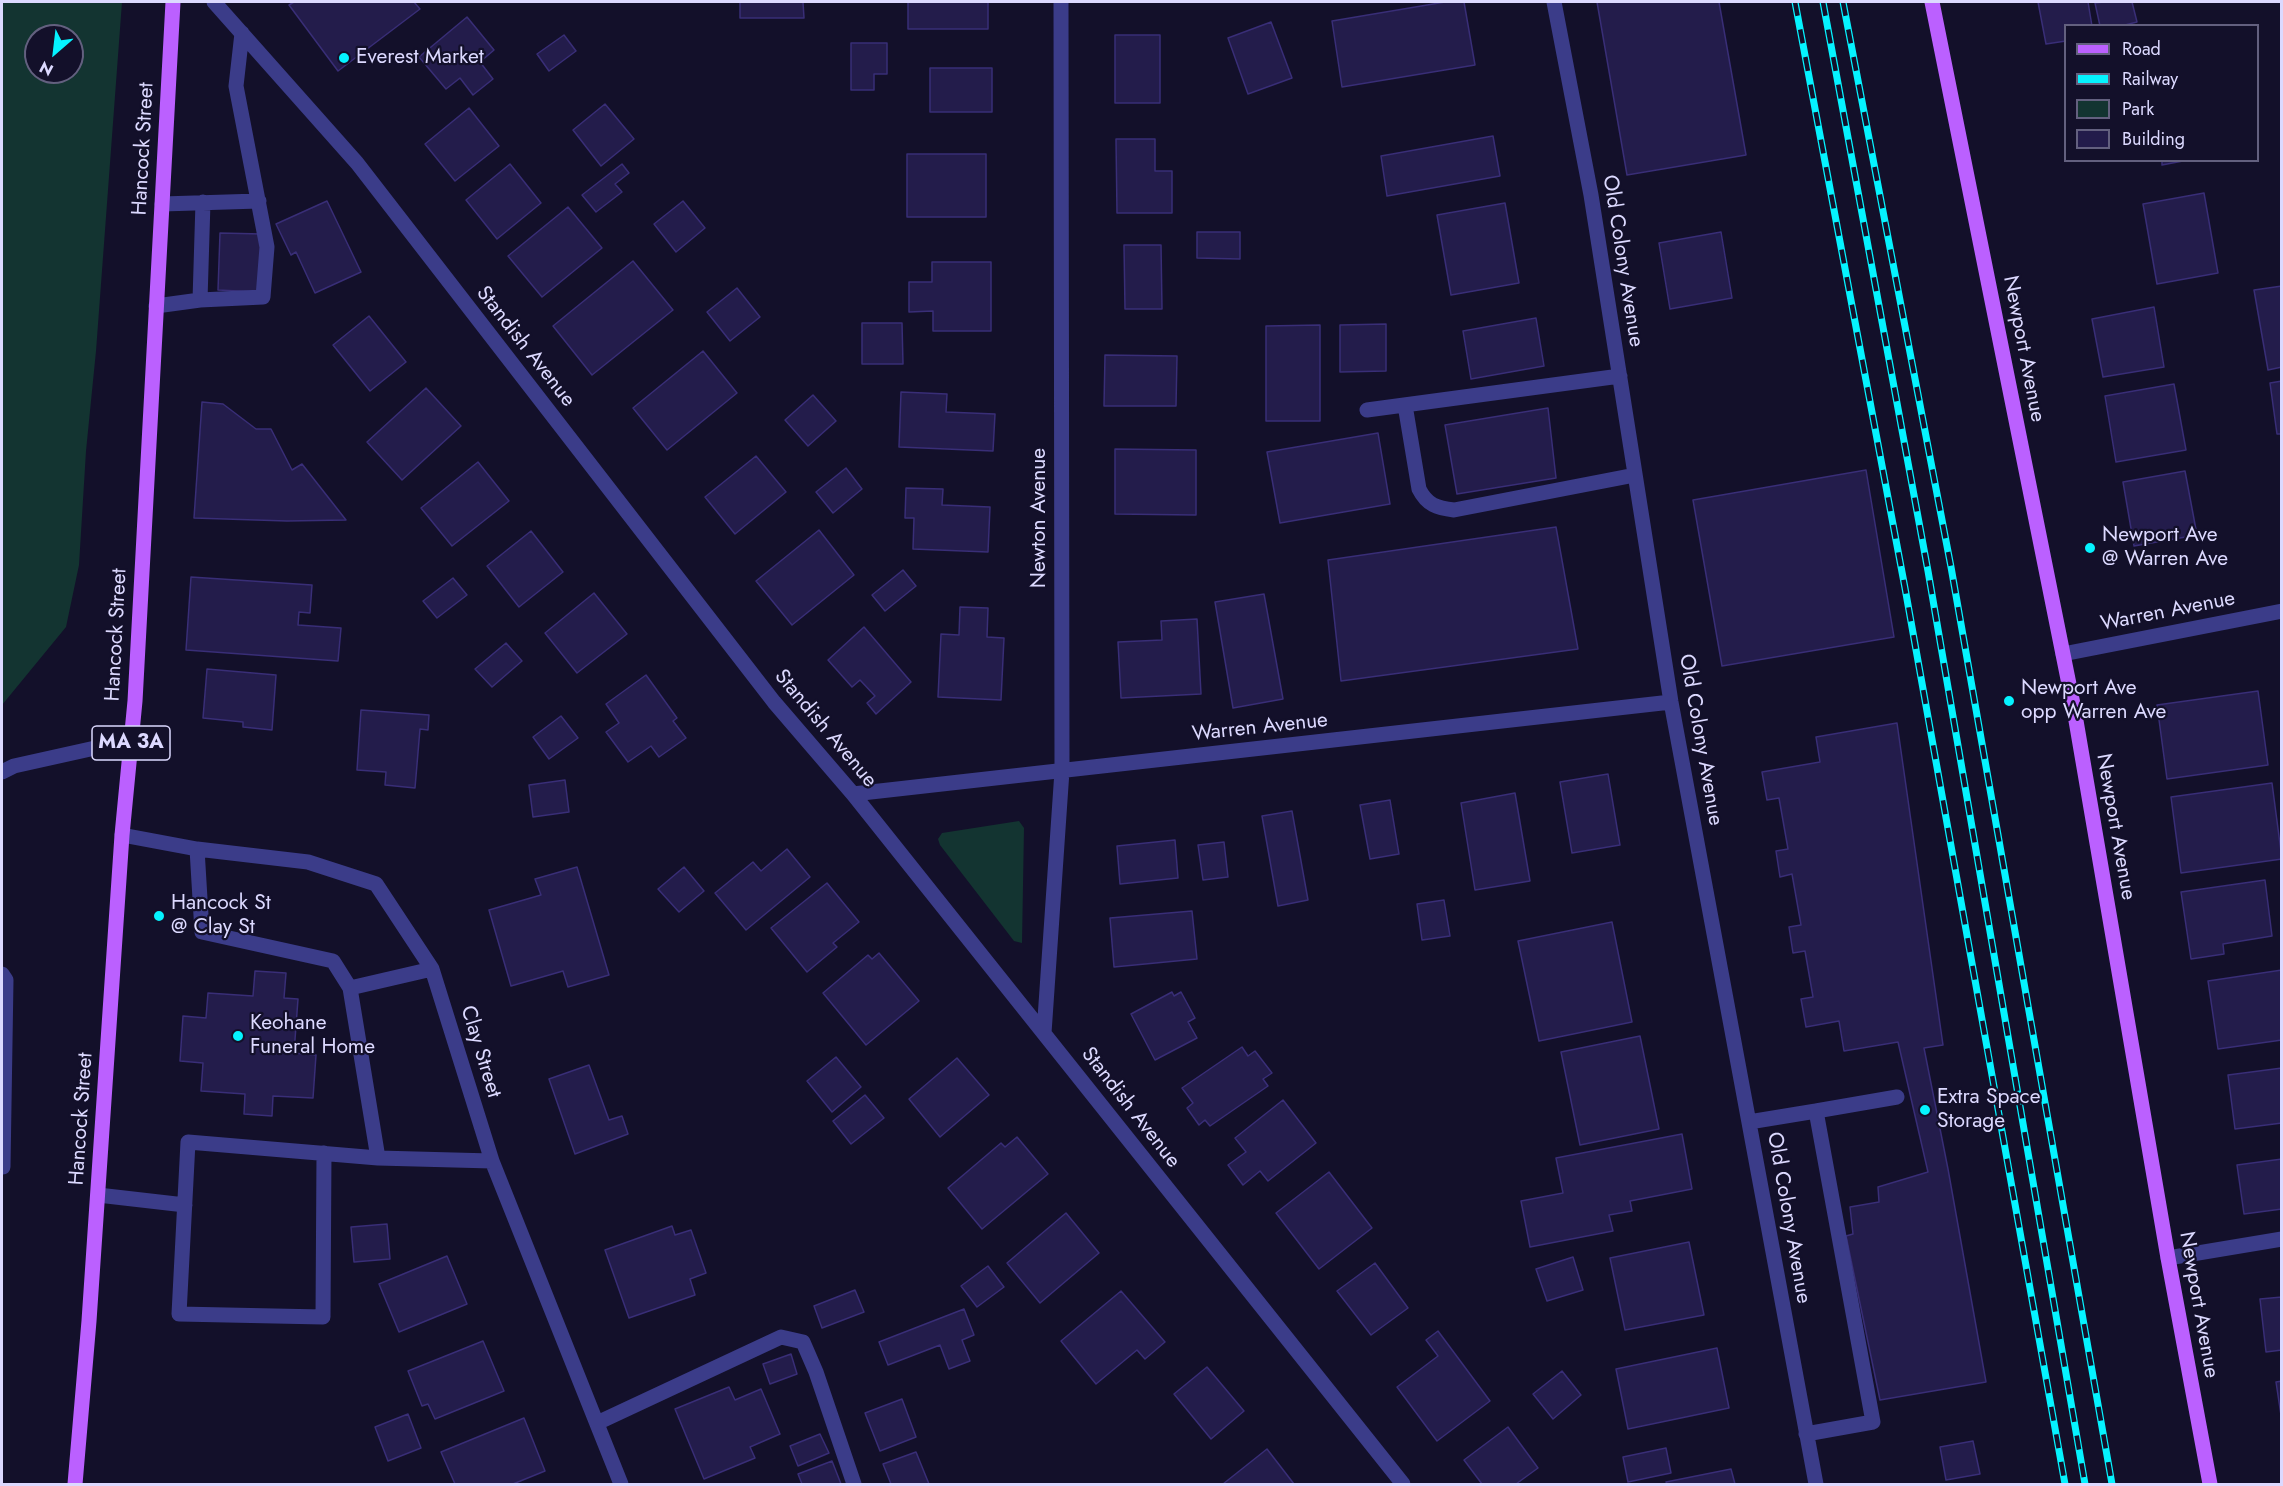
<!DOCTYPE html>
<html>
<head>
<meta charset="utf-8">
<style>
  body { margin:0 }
  #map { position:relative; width:2283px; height:1486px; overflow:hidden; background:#13102a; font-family:Jost,sans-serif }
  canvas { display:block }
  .frame { position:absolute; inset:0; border:3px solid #dcd9ff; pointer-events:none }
  .legend { position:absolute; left:2064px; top:24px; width:195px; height:138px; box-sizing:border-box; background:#13102a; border:2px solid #63607f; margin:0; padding:8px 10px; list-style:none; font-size:18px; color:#dcd9ff }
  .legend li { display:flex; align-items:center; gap:12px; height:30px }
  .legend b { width:30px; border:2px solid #63607f }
  .north { position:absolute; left:24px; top:24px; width:60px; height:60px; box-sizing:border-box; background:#13102a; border:2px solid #63607f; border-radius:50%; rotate:208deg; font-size:16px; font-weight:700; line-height:24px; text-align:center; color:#dcd9ff }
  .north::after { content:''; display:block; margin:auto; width:21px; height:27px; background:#05f3ff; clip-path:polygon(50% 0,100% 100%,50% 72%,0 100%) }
</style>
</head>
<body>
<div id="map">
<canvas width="2283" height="1486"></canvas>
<div class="frame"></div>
<ul class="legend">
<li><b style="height:8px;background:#bb60ff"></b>Road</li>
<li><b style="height:8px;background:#05f3ff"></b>Railway</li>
<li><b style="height:16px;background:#133431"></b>Park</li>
<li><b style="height:16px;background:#231c4b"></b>Building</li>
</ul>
<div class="north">N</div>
</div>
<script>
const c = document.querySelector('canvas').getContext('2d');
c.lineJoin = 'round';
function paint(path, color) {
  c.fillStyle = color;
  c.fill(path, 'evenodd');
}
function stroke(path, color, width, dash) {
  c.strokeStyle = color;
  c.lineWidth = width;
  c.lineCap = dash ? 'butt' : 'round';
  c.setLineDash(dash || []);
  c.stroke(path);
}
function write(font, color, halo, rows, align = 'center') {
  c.font = font + ' Jost,sans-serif';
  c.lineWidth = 4.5;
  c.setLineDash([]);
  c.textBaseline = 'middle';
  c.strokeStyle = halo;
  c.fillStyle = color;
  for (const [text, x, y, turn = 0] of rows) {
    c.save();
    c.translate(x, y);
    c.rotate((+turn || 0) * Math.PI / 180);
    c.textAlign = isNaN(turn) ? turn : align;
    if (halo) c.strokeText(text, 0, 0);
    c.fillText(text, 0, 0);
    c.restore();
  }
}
paint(new Path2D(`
  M2,2H122L96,351L86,451L79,565L66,627L2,705ZM36,36H72V72H36Z
  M1019,821L1024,828L1022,943L1014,941L940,845L938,839L942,833Z`), '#133431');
const building = new Path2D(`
  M294,2H414L420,9L338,71L289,5Z
  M740,2H803L804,18H740Z
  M908,2H988V29H908Z
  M1445,2H1464L1475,65L1342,87L1332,21Z
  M1597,2H1719L1746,155L1627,175Z
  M2038,2H2088L2092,26H2066V41L2046,44Z
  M2104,2H2132L2137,22L2121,26H2100L2095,3Z
  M467,17L494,50L480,62L493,79L473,95L460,78L446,89L419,57Z
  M1271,22L1292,78L1248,94L1228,38Z
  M564,35L576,51L549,71L537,54Z
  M1115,35H1160V103H1115Z
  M851,43H887V74H874V90H851Z
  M930,68H992V112H930Z
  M605,104L634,139L601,166L573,130Z
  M469,108L499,146L455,181L425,144Z
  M1493,136L1500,176L1387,196L1381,156Z
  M1116,139H1155V171H1172V213H1117Z
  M907,154H986V217H907Z
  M2162,160H2188L2162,165Z
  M510,164L541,203L497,239L466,200Z
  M622,164L629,173L615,184L622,192L596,212L582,195Z
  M2204,193L2218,273L2157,284L2143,204Z
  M327,201L361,272L315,293L296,252L291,255L276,224Z
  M683,201L705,228L676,252L654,224Z
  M1505,203L1519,283L1451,295L1437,215Z
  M568,207L602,248L542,297L508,256Z
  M1197,232H1240V259L1197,258Z
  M1721,232L1732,298L1670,309L1659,243Z
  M220,233L262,234L259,292L218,290Z
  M1124,245H1161L1162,309H1125Z
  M633,261L673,310L592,375L553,326Z
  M932,262H991V331H933V311L909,312V282H932Z
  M2282,286V367L2268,370L2254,290Z
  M737,288L760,317L730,341L707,312Z
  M2154,307L2164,367L2103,377L2092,319Z
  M369,316L406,362L370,391L333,345Z
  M1536,318L1544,366L1471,379L1463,331Z
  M862,323H902L903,364H862Z
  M1386,324V371L1340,372V325Z
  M1320,325V421H1266V326Z
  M703,351L737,393L667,450L633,408Z
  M1105,355L1177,356L1176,406H1104Z
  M2282,381V434H2277L2270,383Z
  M2174,384L2186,450L2116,462L2105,396Z
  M426,388L461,426L402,480L367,442Z
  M901,392L947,394L946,412L995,414L993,451L899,447Z
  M813,395L836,421L808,446L785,420Z
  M202,402L223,404L256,429H271L292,470L302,464L346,520L287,521L194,518Z
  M1548,408L1556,478L1457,494L1445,425Z
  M1378,433L1390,504L1280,523L1267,452Z
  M1115,449L1196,450V515L1115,514Z
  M756,456L786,492L735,534L705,497Z
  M478,462L509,501L452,546L421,508Z
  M846,468L862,489L833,513L816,492Z
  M1866,470L1894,637L1722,666L1693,500Z
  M2185,471L2197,535L2134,546L2123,482Z
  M906,488L943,489L942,505L990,507L988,552L913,549L914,518H905Z
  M1556,527L1578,649L1341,681L1328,560Z
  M819,530L854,575L792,625L756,581Z
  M531,531L563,572L519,607L487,566Z
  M903,570L916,586L885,611L872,595Z
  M191,577L312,585L310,613L299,612L298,625L341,628L338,661L186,650Z
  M453,578L467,595L437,618L423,601Z
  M594,593L627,634L577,673L545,633Z
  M1264,594L1283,699L1233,708L1215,602Z
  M960,607L988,608L987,637L1004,638L1001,700L938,697L941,634L959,635Z
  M1197,619L1201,694L1121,698L1118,642L1162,640L1161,621Z
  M864,627L911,682L876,714L867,703L875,696L860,680L852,687L828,660Z
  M506,643L522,661L492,687L475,669Z
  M207,669L276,675L272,730L243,727V722L203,718Z
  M646,675L677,718L673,721L686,738L659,757L651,746L628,762L606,732L619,723L606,704Z
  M2258,691L2268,765L2167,779L2157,705Z
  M361,710L429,715L428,730L420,729L415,788L385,785L386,772L357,770Z
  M561,716L578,738L549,759L533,737Z
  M1897,723L1943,1045L1924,1048L1948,1169L1986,1382L1880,1400L1846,1236L1853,1234L1850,1207L1879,1202L1878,1187L1928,1172L1898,1042L1844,1051L1839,1021L1806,1027L1801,999L1813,997L1805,951L1793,953L1789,927L1801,925L1792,874L1780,877L1776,851L1788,849L1779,798L1767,800L1762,772L1820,762L1816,737Z
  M1608,774L1620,845L1572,853L1560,782Z
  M565,780L569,812L533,817L529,785Z
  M2272,783L2282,859L2181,873L2171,797Z
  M1515,793L1530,881L1475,890L1461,803Z
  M1390,800L1399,854L1370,859L1360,805Z
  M1292,811L1308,900L1278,906L1262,816Z
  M1175,840L1178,878L1120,884L1117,846Z
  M1224,842L1228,877L1203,880L1198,845Z
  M787,849L810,877L746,930L715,893L753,862L761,871Z
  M577,867L609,975L568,987L563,971L511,986L489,910L541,895L535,879Z
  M684,867L704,891L679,912L658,889Z
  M2265,880L2272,936L2223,944L2224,954L2191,959L2181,892Z
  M827,883L859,922L833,943L837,947L807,972L771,928Z
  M1444,900L1450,936L1422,940L1417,904Z
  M1192,911L1197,959L1114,967L1110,918Z
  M1612,922L1632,1022L1539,1041L1518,941Z
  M879,953L919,1001L866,1045L823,993L868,955L872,959Z
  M2282,970V1040L2218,1049L2208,981Z
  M255,971L286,973L284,998L298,999L294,1053L316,1055L313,1098L273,1096L272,1116L244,1114L245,1094L201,1091L203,1063L180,1061L183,1016L206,1018L208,993L253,996Z
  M1172,992L1174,996L1181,992L1195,1018L1188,1022L1197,1038L1155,1060L1131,1014Z
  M1640,1036L1659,1129L1580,1145L1561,1052Z
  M1242,1047L1248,1056L1255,1051L1272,1073L1263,1079L1268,1086L1210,1126L1205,1120L1199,1125L1187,1108L1193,1103L1182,1088Z
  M836,1057L861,1087L832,1112L807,1081Z
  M957,1058L989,1095L940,1137L909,1099Z
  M589,1065L609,1120L622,1116L628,1134L575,1154L549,1079Z
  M2282,1068V1123L2235,1129L2228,1075Z
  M865,1095L884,1118L851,1144L833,1121Z
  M1283,1100L1316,1143L1268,1181L1260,1171L1243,1185L1228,1165L1246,1152L1235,1138Z
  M1682,1134L1692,1189L1630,1201L1632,1211L1609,1215L1613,1231L1530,1247L1521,1201L1563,1193L1556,1158Z
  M1017,1137L1048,1174L982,1229L948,1188L1001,1143L1005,1147Z
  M2282,1159V1209L2244,1214L2237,1165Z
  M1329,1172L1372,1228L1319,1269L1276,1213Z
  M1066,1213L1099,1253L1040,1303L1007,1263Z
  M387,1224L390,1259L354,1262L351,1227Z
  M672,1226L675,1235L691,1230L706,1273L690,1279L695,1295L629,1318L605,1250Z
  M1689,1242L1704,1315L1625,1330L1610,1258Z
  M447,1256L467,1304L399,1332L379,1284Z
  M1573,1257L1583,1290L1547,1301L1536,1269Z
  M1375,1263L1408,1308L1371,1335L1337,1291Z
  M988,1266L1004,1287L977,1307L961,1286Z
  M855,1290L864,1312L822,1328L814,1306Z
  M1121,1291L1165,1342L1145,1359L1137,1350L1096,1384L1061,1341Z
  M2282,1297V1350L2266,1352L2260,1299Z
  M964,1309L974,1335L962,1340L970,1361L949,1369L940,1345L888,1365L879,1342Z
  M1438,1331L1490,1401L1437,1441L1397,1387L1438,1356L1426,1340Z
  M483,1341L504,1391L435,1419L428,1404L422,1406L408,1371Z
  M1717,1348L1729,1408L1628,1429L1616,1369Z
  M791,1354L797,1374L770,1384L763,1364Z
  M1207,1367L1244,1411L1211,1439L1174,1394Z
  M1562,1371L1581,1395L1553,1419L1533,1394Z
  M2282,1381V1422L2276,1382Z
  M729,1387L735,1400L761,1389L780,1434L750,1447L755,1458L704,1479L675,1409Z
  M902,1399L916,1437L880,1451L865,1413Z
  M408,1414L421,1448L388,1461L375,1427Z
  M524,1418L545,1471L513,1484H455L441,1452Z
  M1508,1427L1538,1468L1516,1484H1482L1464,1460Z
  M820,1434L829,1453L798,1466L790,1446Z
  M1973,1441L1980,1474L1946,1480L1940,1447Z
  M1666,1448L1671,1473L1628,1482L1623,1457Z
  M1267,1449L1294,1484H1223Z
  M916,1452L929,1484H891L883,1464Z
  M832,1461L841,1484H802L798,1474Z
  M1731,1469L1735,1484H1667L1666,1482Z`);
paint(building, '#231c4b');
stroke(building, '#392e77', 1.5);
stroke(new Path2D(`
  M214,2L357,163L774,702L853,794L1403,1484
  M1554,2L1591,195L1671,702L1816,1484
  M162,204L259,201
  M200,300L203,202
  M156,306L200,300L263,297L267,247L236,86L242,33
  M1405,405L1419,489C1427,505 1437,508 1454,510L1635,475
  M1367,410L1620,376
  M2063,654L2282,611
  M2,772L14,766L131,740
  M853,794L1671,702
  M122,835L197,849L308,862L376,884L432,969L492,1161L621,1484
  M197,849L202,932L333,961L350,988
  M432,969L350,988L378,1158L492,1161
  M2,974L6,980L3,1167
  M1044,1033L1062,771L1061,2
  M1816,1111L1897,1097
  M1749,1122L1816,1111L1873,1422L1806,1434
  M324,1153L323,1317L179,1314L188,1142L378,1158
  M98,1195L185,1205
  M2168,1258L2282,1239
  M597,1423L781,1337L803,1342L816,1372L854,1484`), '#3b3c89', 15);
stroke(new Path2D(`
  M1932,2L2074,709L2168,1258L2210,1484
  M75,1484L89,1321L122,835L135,701L173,2`), '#bb60ff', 15);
const rail = new Path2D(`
  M1795,2L1905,588L2065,1484
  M1823,2L1928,571L2085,1484
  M1843,2L1951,567L2112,1484`);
stroke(rail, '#05f3ff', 7);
stroke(rail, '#13102a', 4.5, [14]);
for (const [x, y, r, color] of [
  [344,58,6,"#05f3ff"],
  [2090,548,6,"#05f3ff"],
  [2009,701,6,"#05f3ff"],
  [159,916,6,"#05f3ff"],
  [238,1036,6,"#05f3ff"],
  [1925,1110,6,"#05f3ff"]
]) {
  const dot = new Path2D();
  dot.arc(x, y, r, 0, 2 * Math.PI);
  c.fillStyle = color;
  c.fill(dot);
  stroke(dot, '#13102a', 2);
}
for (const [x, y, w] of [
  [131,743,78]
]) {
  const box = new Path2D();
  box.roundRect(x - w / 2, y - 17, w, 34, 4.5);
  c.fillStyle = '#13102a';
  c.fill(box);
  stroke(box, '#dcd9ff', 1.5);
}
write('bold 20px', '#dcd9ff', null, [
  ["MA 3A",131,743]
]);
write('21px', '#dcd9ff', '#13102a', [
  ["Everest Market",356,58],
  ["Newport Ave",2102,536],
  ["@ Warren Ave",2102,560],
  ["Newport Ave",2021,689],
  ["opp Warren Ave",2021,713],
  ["Hancock St",171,904],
  ["@ Clay St",171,928],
  ["Keohane",250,1024],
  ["Funeral Home",250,1048],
  ["Extra Space",1937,1098],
  ["Storage",1937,1122]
], 'left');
write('21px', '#dcd9ff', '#13102a', [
  ["Hancock Street",144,149,-87],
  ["Old Colony Avenue",1622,261,81],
  ["Standish Avenue",525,347,52],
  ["Newport Avenue",2023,349,79],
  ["Newton Avenue",1040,518,-90],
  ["Warren Avenue",2168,612,-11],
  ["Hancock Street",117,635,-87],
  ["Warren Avenue",1260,728,-6],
  ["Standish Avenue",825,729,50],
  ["Old Colony Avenue",1700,740,80],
  ["Newport Avenue",2115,827,80],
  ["Clay Street",480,1052,73],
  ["Standish Avenue",1130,1108,52],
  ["Hancock Street",82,1119,-86],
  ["Old Colony Avenue",1788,1218,80],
  ["Newport Avenue",2198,1305,80]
]);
</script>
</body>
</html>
